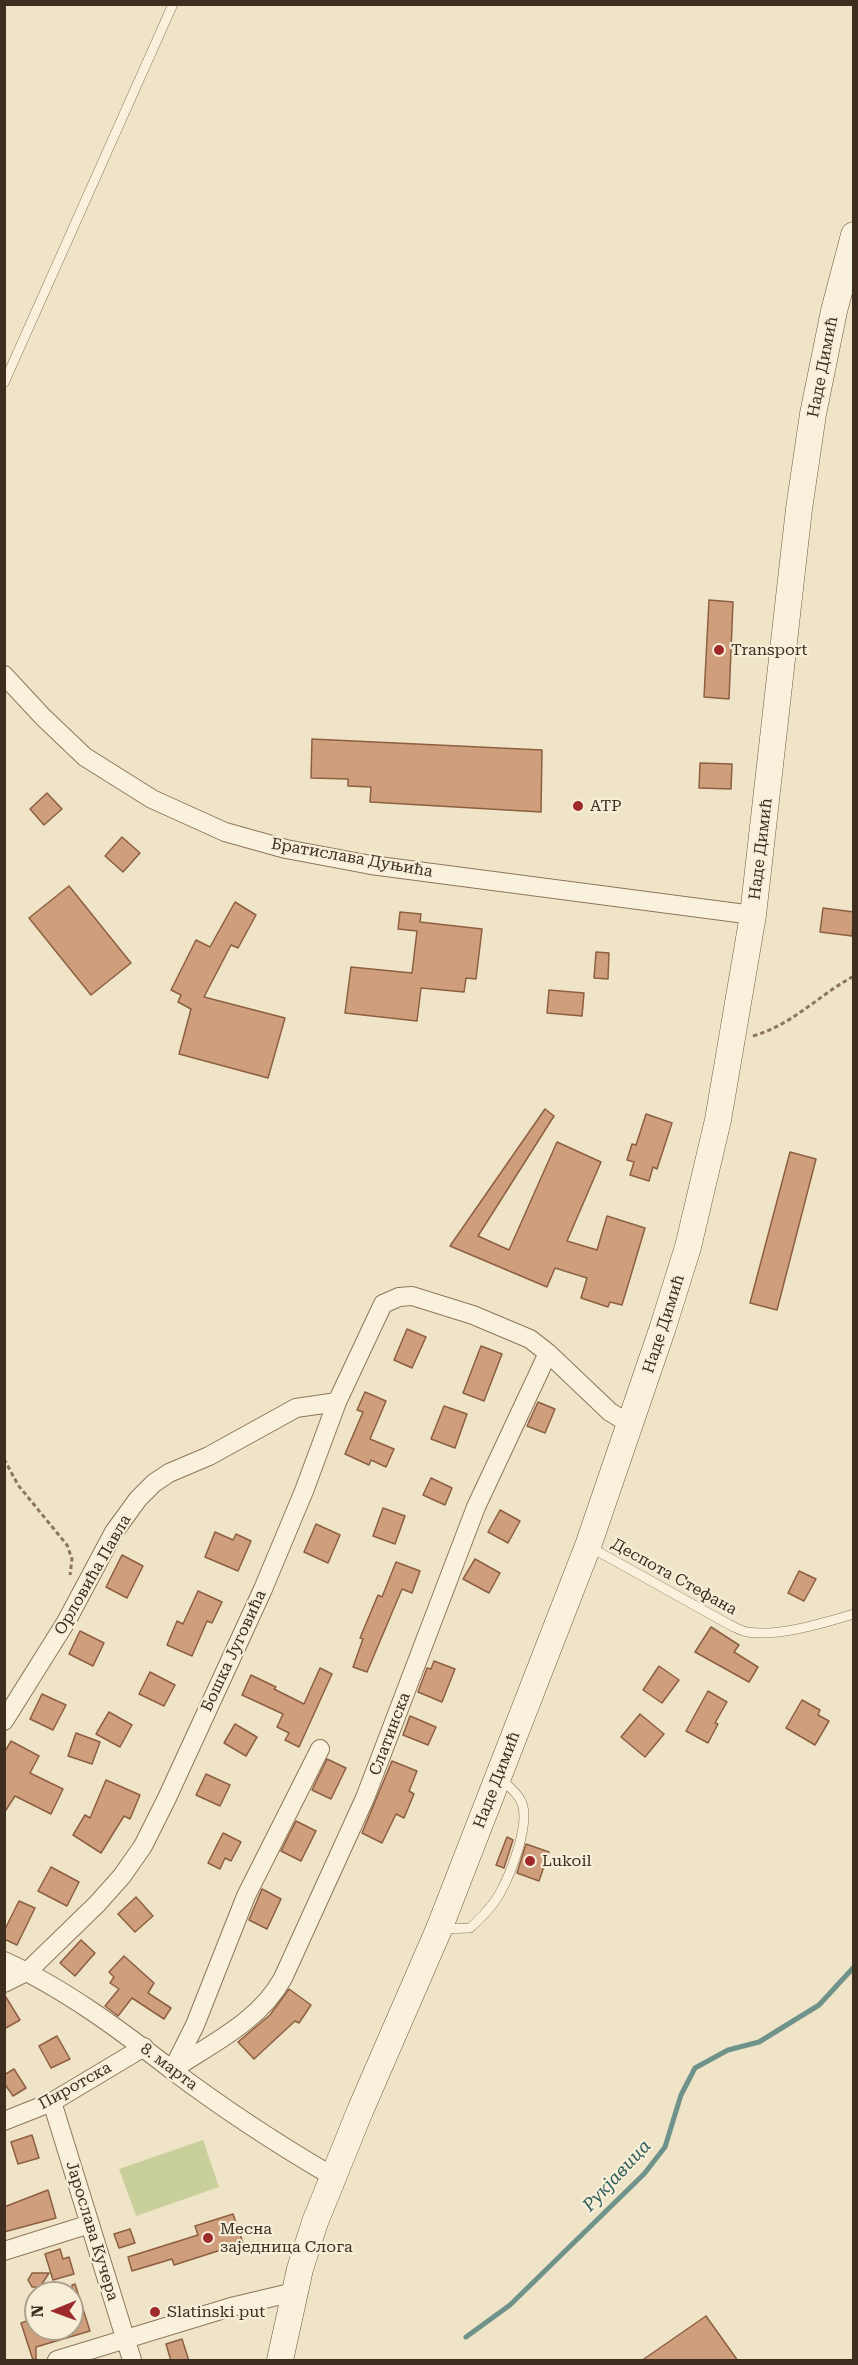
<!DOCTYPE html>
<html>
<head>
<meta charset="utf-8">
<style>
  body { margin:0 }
  #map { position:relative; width:858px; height:2365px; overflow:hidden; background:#f0e4c8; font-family:"Roboto Serif",serif }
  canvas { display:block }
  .frame { position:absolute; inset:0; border:6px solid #3d2e20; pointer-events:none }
  .north { position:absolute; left:24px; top:2281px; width:60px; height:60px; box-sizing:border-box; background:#f7eed8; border:2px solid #ada18e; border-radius:50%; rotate:269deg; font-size:16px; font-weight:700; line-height:24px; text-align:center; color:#3d2e20 }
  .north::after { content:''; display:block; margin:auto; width:21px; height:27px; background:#9e2a2b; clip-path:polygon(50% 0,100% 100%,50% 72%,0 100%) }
</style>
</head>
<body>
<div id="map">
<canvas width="858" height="2365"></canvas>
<div class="frame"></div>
<div class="north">N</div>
</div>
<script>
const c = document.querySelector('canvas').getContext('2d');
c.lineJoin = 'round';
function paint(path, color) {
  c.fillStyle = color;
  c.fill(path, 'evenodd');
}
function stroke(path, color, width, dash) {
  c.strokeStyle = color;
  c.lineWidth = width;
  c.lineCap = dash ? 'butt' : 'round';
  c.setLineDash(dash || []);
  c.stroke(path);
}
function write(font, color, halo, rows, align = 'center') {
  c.font = font + ' "Roboto Serif",serif';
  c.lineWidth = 4.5;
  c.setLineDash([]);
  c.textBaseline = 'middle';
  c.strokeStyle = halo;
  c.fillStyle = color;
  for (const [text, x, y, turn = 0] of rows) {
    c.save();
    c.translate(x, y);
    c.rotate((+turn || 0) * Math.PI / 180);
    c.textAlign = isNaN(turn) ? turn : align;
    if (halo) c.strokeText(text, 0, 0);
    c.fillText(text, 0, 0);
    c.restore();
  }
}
paint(new Path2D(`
  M203,2140L219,2187L136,2216L119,2169Z`), '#c9cf9b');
stroke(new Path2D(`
  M466,2337L510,2305L644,2174L665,2147L681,2095L695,2068L728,2050L759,2042L819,2005L854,1967`), '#6f938a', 5);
const building = new Path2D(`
  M709,600L733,602L729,699L704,697Z
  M312,739L542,750L541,812L370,802L371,787L348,786V779L311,778Z
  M700,763L732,764L731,789L699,788Z
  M47,793L62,809L44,825L30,809Z
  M122,837L140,853L123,872L105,856Z
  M69,886L131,963L91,995L29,918Z
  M235,902L256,915L238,948L231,945L204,997L285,1018L268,1078L179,1054L191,1009L178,1002L181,995L171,990L196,940L210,947Z
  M823,908L854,912L852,936L820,932Z
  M400,912L421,914L420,922L482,929L476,979L466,978L464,992L421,988L417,1021L345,1013L351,967L412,973L417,931L398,929Z
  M596,952L609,953L608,979L594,978Z
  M549,990L584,993L582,1016L547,1013Z
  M545,1109L554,1116L478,1236L509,1250L557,1142L601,1162L567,1241L597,1250L607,1216L645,1228L622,1305L610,1302L608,1307L581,1298L587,1278L555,1268L547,1287L450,1246Z
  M646,1114L672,1123L657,1169L653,1167L649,1181L630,1175L634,1162L627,1160L632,1144L636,1145Z
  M790,1152L816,1159L777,1310L750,1303Z
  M407,1329L426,1337L412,1368L394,1360Z
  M481,1346L502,1354L484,1401L463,1393Z
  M365,1392L386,1401L370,1439L394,1449L386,1467L371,1460L369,1465L345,1454L363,1412L357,1410Z
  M538,1402L555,1409L545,1433L527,1426Z
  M444,1406L467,1414L455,1448L431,1439Z
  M431,1478L452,1488L445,1505L423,1495Z
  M383,1508L405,1516L395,1544L373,1536Z
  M500,1510L520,1521L508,1543L488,1532Z
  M316,1524L340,1535L328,1563L304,1552Z
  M215,1532L233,1540L236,1534L251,1541L238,1571L205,1557Z
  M122,1555L143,1566L127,1598L106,1587Z
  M475,1559L500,1573L489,1593L463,1579Z
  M396,1562L420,1571L412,1593L402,1589L367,1672L353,1667L363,1639L360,1638L378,1595L382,1597Z
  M799,1571L816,1579L804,1601L788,1593Z
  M198,1591L222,1602L212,1623L207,1621L192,1656L167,1645L177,1621L183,1624Z
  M711,1627L739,1645L734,1652L758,1667L749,1682L695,1652Z
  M80,1631L104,1643L93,1666L69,1654Z
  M434,1661L455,1669L442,1702L418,1692L427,1668L431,1669Z
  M659,1666L679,1680L662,1703L643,1690Z
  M320,1668L332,1674L299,1747L285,1740L289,1733L277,1727L283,1714L242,1695L251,1675L276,1687L274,1689L304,1704Z
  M150,1672L175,1685L164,1706L139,1694Z
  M708,1691L727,1702L715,1723L718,1724L708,1743L686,1731Z
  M42,1694L66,1705L53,1730L30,1719Z
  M802,1700L820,1710L818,1715L829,1721L815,1745L786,1728Z
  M109,1712L132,1725L120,1747L96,1734Z
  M640,1714L664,1734L645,1757L621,1737Z
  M410,1716L436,1727L428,1745L403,1735Z
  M235,1724L257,1737L246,1756L224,1743Z
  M76,1733L100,1742L92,1764L68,1756Z
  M11,1741L39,1756L30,1773L63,1789L51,1814L15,1796L4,1813V1753Z
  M327,1759L346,1768L331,1799L312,1790Z
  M392,1761L417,1771L409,1791L414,1794L404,1818L396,1814L382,1843L362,1833Z
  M206,1774L230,1785L220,1806L196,1795Z
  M106,1780L140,1795L130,1819L124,1816L101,1853L73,1835L85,1815L90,1818Z
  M296,1821L316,1831L301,1861L281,1851Z
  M223,1833L241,1842L231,1861L225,1858L220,1869L208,1863Z
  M507,1837L513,1840L504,1868L496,1865Z
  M526,1844L549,1852L539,1881L517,1873Z
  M51,1867L79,1882L67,1906L38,1891Z
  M262,1889L281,1899L267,1929L249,1920Z
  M136,1897L153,1916L135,1932L118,1914Z
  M19,1901L35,1908L17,1945L4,1939V1931Z
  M81,1940L95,1953L75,1976L60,1963Z
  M124,1956L154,1983L148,1993L171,2008L164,2019L132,1998L118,2016L105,2006L119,1989L110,1983L114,1977L109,1972Z
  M289,1989L311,2005L299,2023L295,2021L254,2059L238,2042L270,2015Z
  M4,1994L20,2020L4,2029Z
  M57,2036L70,2059L51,2068L39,2046Z
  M14,2069L26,2088L13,2096L4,2083V2075Z
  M32,2135L39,2158L18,2164L11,2142Z
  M48,2190L56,2218L4,2232V2207Z
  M233,2214L243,2243L174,2265L172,2259L132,2271L128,2257L198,2235L195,2226Z
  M130,2229L135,2243L119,2248L114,2234Z
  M60,2249L63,2259L69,2257L74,2274L53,2280L45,2254Z
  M32,2273H49L40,2287H32L28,2280Z
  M75,2284L90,2331L36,2347V2359L33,2360L21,2323L36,2318V2329H72V2285Z
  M706,2316L738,2361H641Z
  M182,2339L189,2361H171L166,2344Z`);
paint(building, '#cf9f7d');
stroke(building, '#8d5f41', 1.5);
const lane = new Path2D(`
  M4,383L173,4
  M590,1547L730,1625C735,1627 741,1631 747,1632C779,1637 823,1623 854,1614
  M441,1929L470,1928C481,1918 493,1906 500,1893C511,1873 530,1825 522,1803C518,1793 508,1785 500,1779`);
const street = new Path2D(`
  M4,675L43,717L85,757L152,799L225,832L286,849L371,865L753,915
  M4,1721L66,1622L114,1532L138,1499L154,1483L169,1473L209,1456L296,1408L337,1402
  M4,1961C64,1988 120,2030 172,2070C221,2107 279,2145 332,2176
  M4,1983L28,1971L97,1904L122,1876L143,1846L167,1798L263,1589L304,1491L337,1402L383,1304L399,1297L412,1296L473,1315L530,1339L548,1353L610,1412L630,1424
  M173,2069L195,2025L246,1896L320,1749
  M172,2070C212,2043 259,2022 283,1978L365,1798L476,1507L548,1353
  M52,2102L132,2360
  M4,2121L52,2102L144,2047
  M4,2251L90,2224
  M57,2360L231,2307L294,2292`);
const secondary = new Path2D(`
  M280,2360L300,2269L315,2222L360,2111L439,1929L588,1546L662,1330L688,1247L718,1120L753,915L799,509L813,414L834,311L854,235`);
stroke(lane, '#8d765c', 10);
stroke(street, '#8d765c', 20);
stroke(secondary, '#6f573f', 27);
stroke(new Path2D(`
  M753,1036C794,1024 817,996 854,976
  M4,1459L18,1485L67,1545L72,1559L70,1575`), '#8d765c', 3, [4.5, 3]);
stroke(lane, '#faf1dc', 9);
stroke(street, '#faf1dc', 18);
stroke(secondary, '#faf1dc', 26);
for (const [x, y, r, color] of [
  [719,650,6,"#9e2a2b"],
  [578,806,6,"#9e2a2b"],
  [530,1861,6,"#9e2a2b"],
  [208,2238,6,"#9e2a2b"],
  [155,2312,6,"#9e2a2b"]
]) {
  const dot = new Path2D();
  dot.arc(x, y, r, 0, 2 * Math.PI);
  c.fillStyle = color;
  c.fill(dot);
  stroke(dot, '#f7eed8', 2);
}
write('16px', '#3d2e20', '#f7eed8', [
  ["Наде Димић",823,367,-79],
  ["Наде Димић",761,849,-83],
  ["Братислава Дуњића",352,858,10],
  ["Наде Димић",664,1324,-72],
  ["Орловића Павла",93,1575,-60],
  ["Деспота Стефана",674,1577,29],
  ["Бошка Југовића",234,1651,-65],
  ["Слатинска",390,1734,-69],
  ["Наде Димић",497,1780,-69],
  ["8. марта",169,2067,37],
  ["Пиротска",75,2086,-29],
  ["Јарослава Кучера",92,2231,73]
]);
write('16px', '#3d2e20', '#f7eed8', [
  ["Transport",731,650],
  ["ATP",590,806],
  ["Lukoil",542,1861],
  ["Месна",220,2229],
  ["заједница Слога",220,2247],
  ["Slatinski put",167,2312]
], 'left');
write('italic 18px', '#2f5d5a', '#f7eed8', [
  ["Рукјавица",617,2176,-47]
]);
</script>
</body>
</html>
